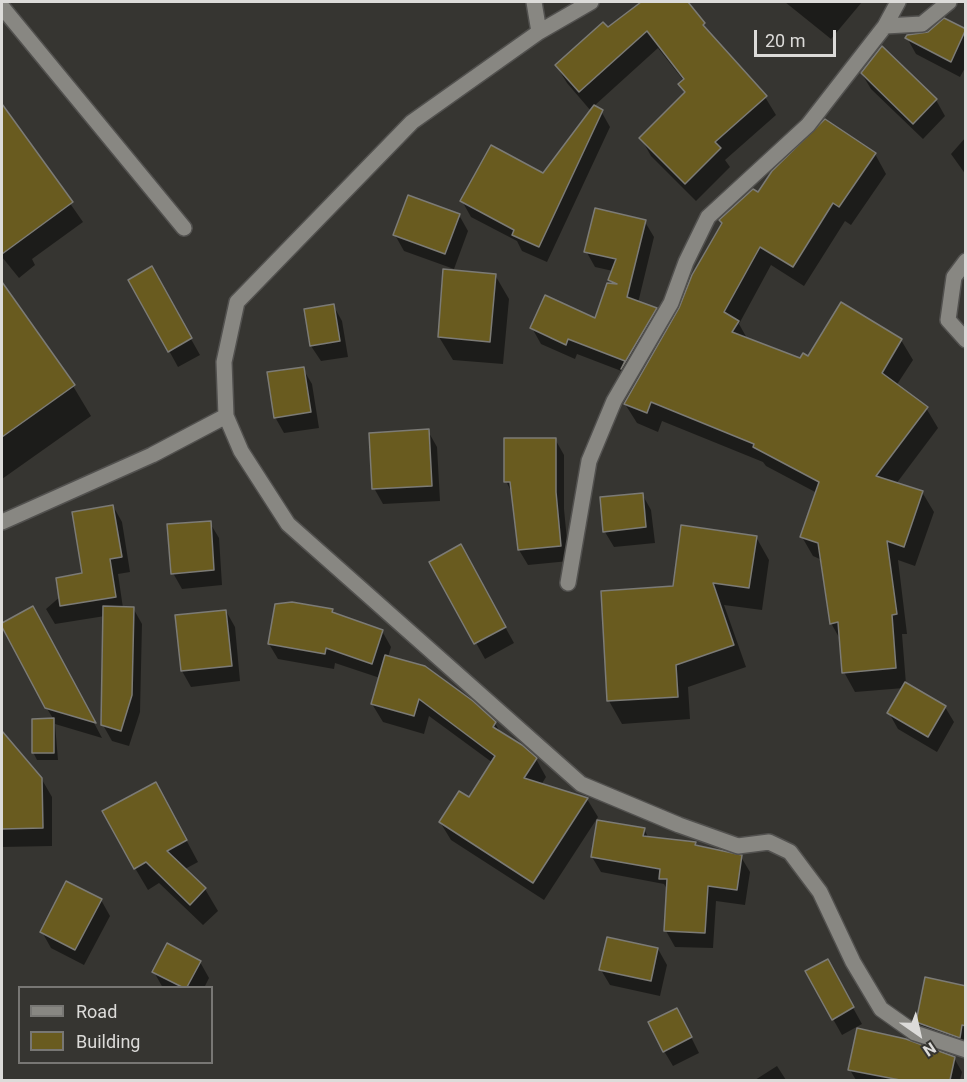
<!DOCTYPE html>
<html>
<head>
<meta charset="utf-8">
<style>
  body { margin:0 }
  #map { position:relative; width:967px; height:1082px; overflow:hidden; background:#363531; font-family:Roboto,sans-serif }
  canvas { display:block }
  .frame { position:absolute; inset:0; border:3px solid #dcdbd9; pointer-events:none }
  .legend { position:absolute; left:18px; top:986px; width:195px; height:78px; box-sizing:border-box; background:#363531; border:2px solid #787774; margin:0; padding:8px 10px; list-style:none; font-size:18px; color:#dcdbd9 }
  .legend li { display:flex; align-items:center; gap:12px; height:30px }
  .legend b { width:30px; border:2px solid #787774 }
  .north { position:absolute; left:889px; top:1004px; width:60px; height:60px; -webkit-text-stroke:4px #363531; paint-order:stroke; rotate:146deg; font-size:16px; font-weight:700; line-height:24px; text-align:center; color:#dcdbd9 }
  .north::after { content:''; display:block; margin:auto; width:21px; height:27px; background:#dcdbd9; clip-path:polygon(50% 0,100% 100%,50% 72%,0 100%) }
  .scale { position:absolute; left:754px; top:30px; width:82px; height:27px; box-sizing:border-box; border:3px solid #dcdbd9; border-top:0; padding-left:8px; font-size:18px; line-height:21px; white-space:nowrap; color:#dcdbd9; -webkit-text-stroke:4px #363531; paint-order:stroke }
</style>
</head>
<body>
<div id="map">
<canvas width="967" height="1082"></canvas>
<div class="frame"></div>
<ul class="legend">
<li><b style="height:8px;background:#888782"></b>Road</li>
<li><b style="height:16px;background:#695b1f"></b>Building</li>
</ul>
<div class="north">N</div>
<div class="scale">20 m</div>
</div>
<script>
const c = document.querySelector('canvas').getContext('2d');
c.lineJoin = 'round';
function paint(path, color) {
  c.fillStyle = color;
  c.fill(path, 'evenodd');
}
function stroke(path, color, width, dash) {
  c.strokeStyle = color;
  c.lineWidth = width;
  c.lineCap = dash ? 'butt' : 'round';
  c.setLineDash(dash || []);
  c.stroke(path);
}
paint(new Path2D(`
  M644,2H686L709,35L765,97L776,115L725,160L730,167L696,201L651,156L641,138L686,94L680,84L684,81L658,48L594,106L601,111L610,127L547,262L522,251L517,241L471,217L462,201L543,175L591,111L567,83L556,65Z
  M785,2H862L831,39Z
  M945,20L966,31V66L960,77L916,54L907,38L928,33Z
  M862,74L936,100L945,116L923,139L871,89Z
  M2,106L83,222L32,259L35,265L19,278L2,257Z
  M966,137V175L951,154Z
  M875,154L886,174L851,225L845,221L804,286L771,265L739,324L748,340L801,360L901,340L913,360L896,386L926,408L938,428L896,484L922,492L934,512L915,566L898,560L907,634H902L906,684L945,707L954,722L937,752L898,729L889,713L904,688L855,692L844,672L841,641L831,623L822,560L813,556L802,537L817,493L766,466L763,462L662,421L658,432L637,423L625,404L758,194Z
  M459,215L468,231L454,269L404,251L395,235Z
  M645,222L654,237L638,303L656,309L665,325L624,372L577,354L575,359L541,344L532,328L595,320L613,285L610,280L613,271L595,267L586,251Z
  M151,268L200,355L178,367L130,280Z
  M495,275L509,299L503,364L453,360L439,337Z
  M2,284L73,386L91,416L2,479Z
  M333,305L342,321L348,357L321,361L311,346Z
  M303,369L312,384L319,428L284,433L275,417Z
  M428,431L437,447L440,501L383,504L374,488Z
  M555,439L564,455V509L569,561L528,565L519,550L513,495L506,481Z
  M642,494L651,510L655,543L614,547L605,532Z
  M113,506L122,522L130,572L118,574L123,608H133L142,624L140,712L129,746L112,741L103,725L105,616L55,624L46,609L84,576Z
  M210,523L219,538L222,585L182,589L173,573Z
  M756,537L769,560L762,610L724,605L746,667L688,687L690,719L622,724L609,701L602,592L675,588Z
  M431,562H469L514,643L485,659Z
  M332,610L334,615L382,631L391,647L388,657L495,723L501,734L536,759L546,777L541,785L587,799L598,817L544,900L451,840L440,822L469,799L493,763L429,716L424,734L383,722L372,704L380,678L335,663L334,669L278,659L269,644Z
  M226,611L235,627L240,681L191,687L182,671L177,617Z
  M46,632L102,738L55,724L58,760H37L33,752L54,720L46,707Z
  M2,733L41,778L52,797V846L2,847Z
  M168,806L198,862L185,869L205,889L218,911L203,925L159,883L148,890L135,868Z
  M644,829L649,839L695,843L697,847L741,857L750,872L745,905L716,901L713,948L675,947L666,931L668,891L664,884L601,872L592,857Z
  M101,900L110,916L84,965L51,948L42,932Z
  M658,949L667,965L660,996L610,985L601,970Z
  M827,961L862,1024L842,1035L833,1019Z
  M200,962L209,978L204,988H163L154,972Z
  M966,987V1051L927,1037L917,1021Z
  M685,1025L699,1053L673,1066L664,1051Z
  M954,1058L962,1072L960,1080H856L850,1070Z
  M777,1066L786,1080H755Z`), '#0007');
const building = new Path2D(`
  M641,2H688L705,23L703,25L767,96L715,142L721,148L685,184L639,138L685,92L678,84L684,79L647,31L579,92L555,65L603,22L608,27Z
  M944,18L966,29L951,62L905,38L907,35L928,32Z
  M882,46L937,99L913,124L861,73Z
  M2,104L73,202L2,254Z
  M594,105L603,110L539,247L512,235L514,230L460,201L491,145L543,173Z
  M825,119L876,153L839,207L833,203L793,267L760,247L724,312L739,321L732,332L800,358L803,353L808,356L841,302L902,339L882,373L928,407L876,476L923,491L904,547L887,541L897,614L892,615L896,668L842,673L838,622L830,624L818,543L800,537L819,482L753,447L754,444L651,402L647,413L624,404L679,308L692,275L722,223L719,220L753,189L758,192L772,171Z
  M408,195L460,214L445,254L393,235Z
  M595,208L646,220L627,297L657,308L621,369L625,361L568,339L566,345L530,328L545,295L595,318L607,283L617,284L608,280L616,259L584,252Z
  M152,266L192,338L168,352L128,280Z
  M443,269L496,274L490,342L438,337Z
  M2,282L75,385L2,437Z
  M334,304L340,341L310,346L304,309Z
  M304,367L311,412L274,418L267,372Z
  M429,429L432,486L372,489L369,433Z
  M504,438H556V492L561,546L518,550L510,482H504Z
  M643,493L646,527L603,532L600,497Z
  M113,505L122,557L110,559L116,597L60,606L56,578L82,573L72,512Z
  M211,521L214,570L171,574L167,524Z
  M681,525L757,536L749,588L713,583L734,645L676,665L678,697L607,701L601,591L673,586Z
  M461,544L506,627L474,644L429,562Z
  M292,602L333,609L332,612L383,630L372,664L326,648L325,654L268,644L275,604Z
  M33,606L96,723L45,708L2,627V623Z
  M103,606L134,607L132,695L121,731L101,725Z
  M226,610L232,666L181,671L175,615Z
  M385,655L425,666L473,701L496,722L493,727L522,745L537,758L524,778L588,798L533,883L439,822L459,791L469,797L495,756L419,699L414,716L371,704Z
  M905,682L946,706L928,737L887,713Z
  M54,718V753H32V719Z
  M2,731L42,778L43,828L2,829Z
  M156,782L187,840L167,851L206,888L190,905L146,862L134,869L102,811Z
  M597,820L645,828L643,836L696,842L695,845L742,855L737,890L708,886L705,933L664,931L667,879H659L660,869L591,857Z
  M66,881L102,899L75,950L40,932Z
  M607,937L658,948L651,981L599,970Z
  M167,943L201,961L187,987H182L152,972Z
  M828,959L854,1007L832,1020L805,971Z
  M925,977L966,986V1026L962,1025L960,1038L916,1022Z
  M677,1008L692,1037L663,1052L648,1022Z
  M857,1028L906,1039L955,1057L950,1080H900L848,1070Z`);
paint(building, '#695b1f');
stroke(building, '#7c7b76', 1.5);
const minor = new Path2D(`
  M534,2L539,32
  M591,2L539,32L412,122L237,302L224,362L226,416L241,451L288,524L581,784L679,825L738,846L769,842L790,852L820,892L853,962L881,1009L915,1033L966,1050
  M2,7L184,228
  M885,26L922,24L949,2
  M966,261L954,277L948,320L966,340
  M2,522L152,455L226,416
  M568,583L589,461L614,401L671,303L686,262L708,217L808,125L885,26L898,2`);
stroke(minor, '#52514f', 18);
stroke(minor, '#888782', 15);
</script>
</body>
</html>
